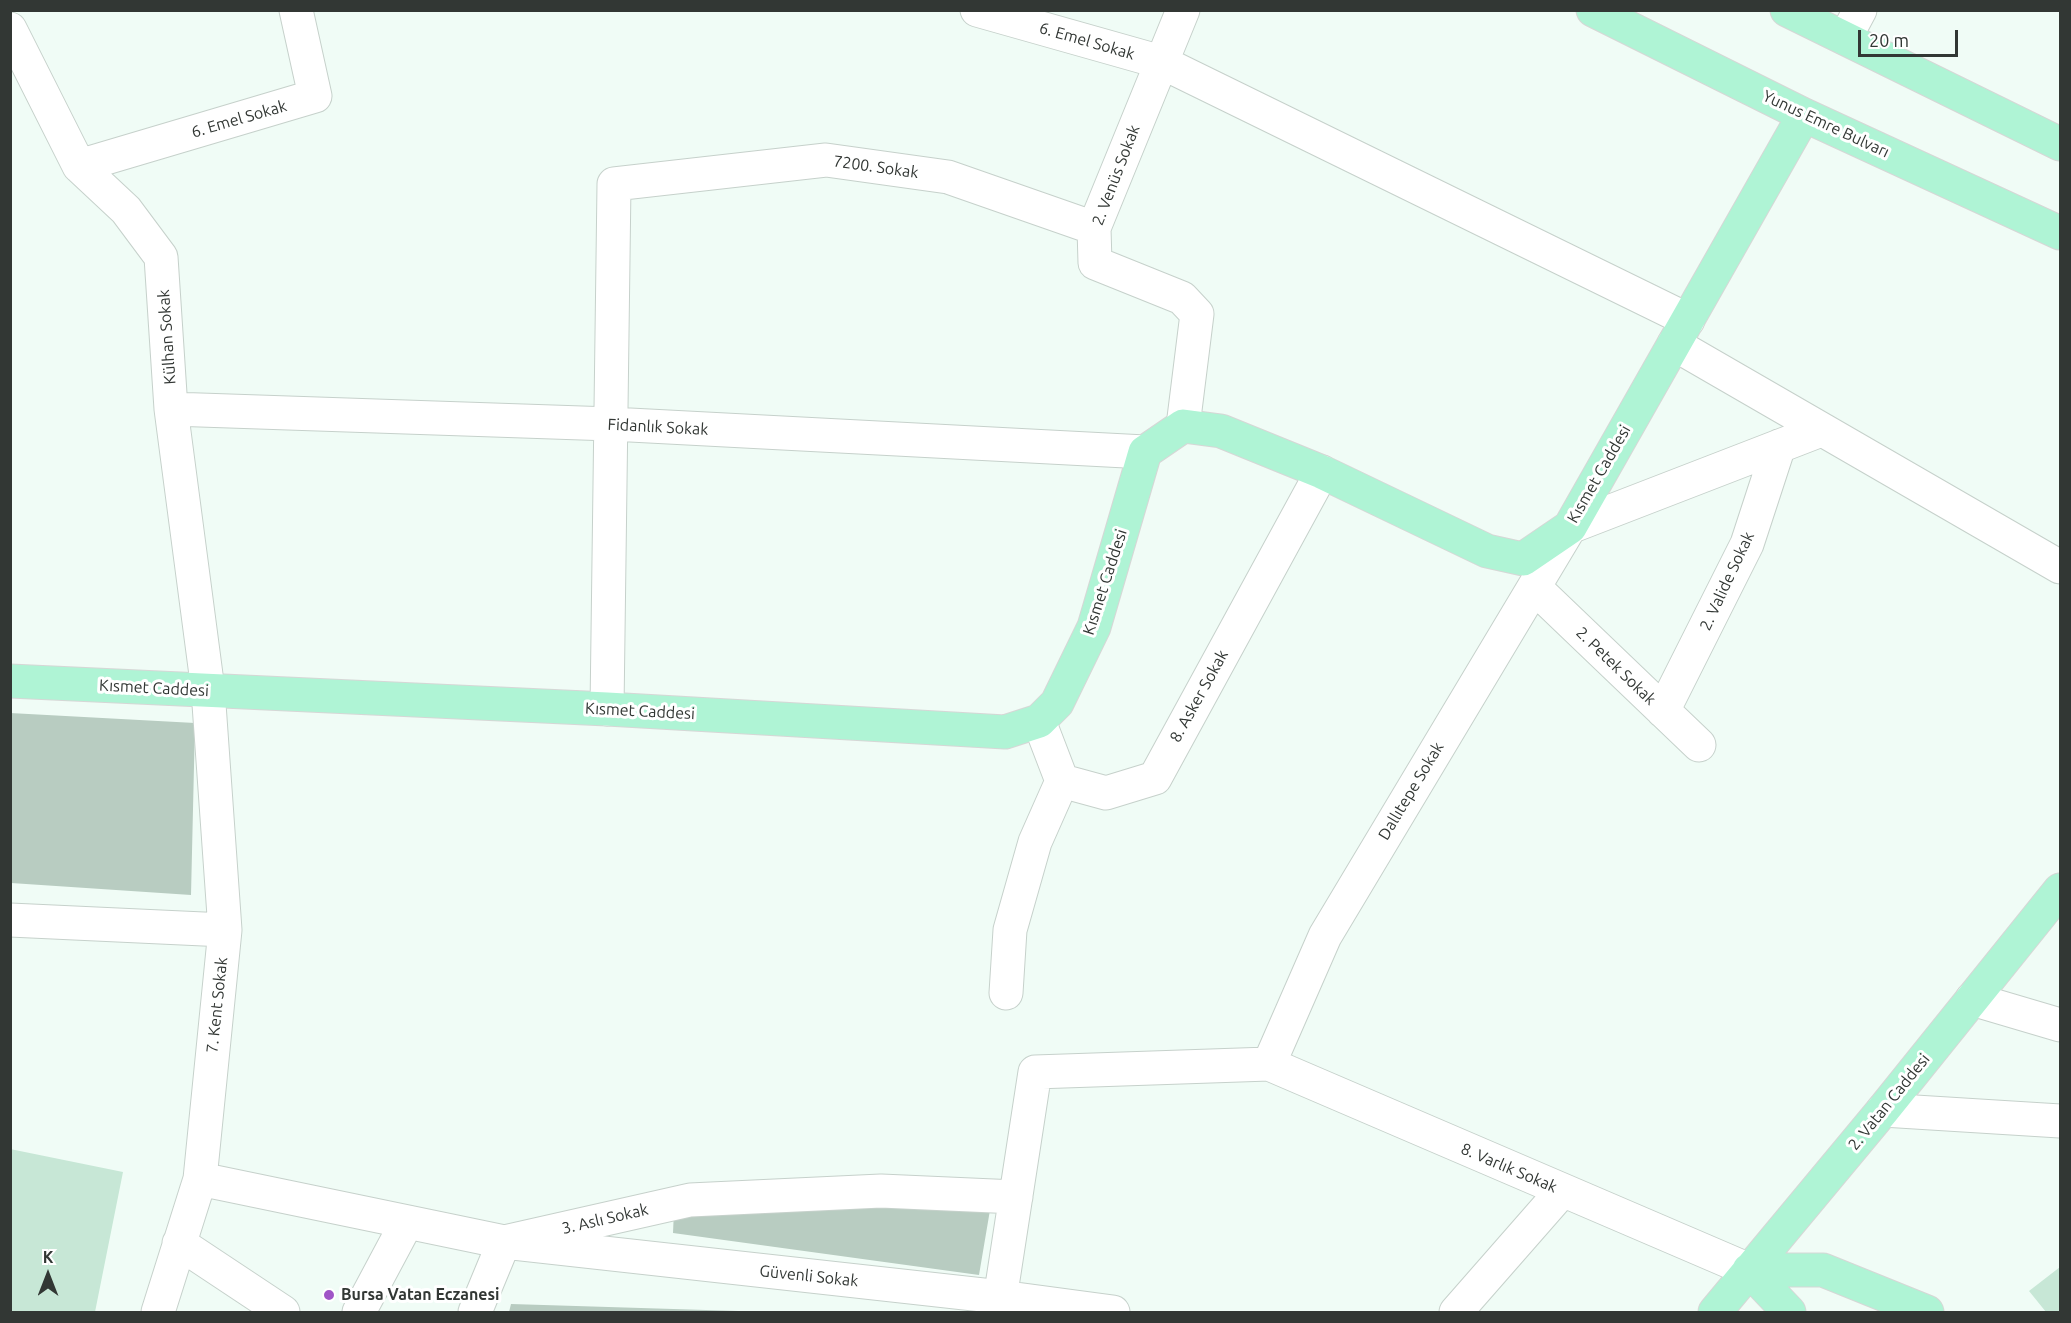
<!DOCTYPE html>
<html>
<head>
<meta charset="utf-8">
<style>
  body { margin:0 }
  #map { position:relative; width:2071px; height:1323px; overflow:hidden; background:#f0fcf6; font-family:Ubuntu,sans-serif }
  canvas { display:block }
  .frame { position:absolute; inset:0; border:12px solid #323734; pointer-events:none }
  .north { position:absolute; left:18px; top:1245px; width:60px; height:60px; -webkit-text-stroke:4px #fff; paint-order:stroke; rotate:0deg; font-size:16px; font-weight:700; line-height:24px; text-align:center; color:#323734 }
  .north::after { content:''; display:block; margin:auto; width:21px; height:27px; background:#323734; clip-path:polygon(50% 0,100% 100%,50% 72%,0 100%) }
  .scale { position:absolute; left:1858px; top:30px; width:100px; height:27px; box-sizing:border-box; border:3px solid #323734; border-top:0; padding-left:8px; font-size:18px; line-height:21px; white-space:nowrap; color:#323734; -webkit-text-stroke:4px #fff; paint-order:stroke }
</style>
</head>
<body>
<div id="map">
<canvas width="2071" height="1323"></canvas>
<div class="frame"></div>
<div class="north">K</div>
<div class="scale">20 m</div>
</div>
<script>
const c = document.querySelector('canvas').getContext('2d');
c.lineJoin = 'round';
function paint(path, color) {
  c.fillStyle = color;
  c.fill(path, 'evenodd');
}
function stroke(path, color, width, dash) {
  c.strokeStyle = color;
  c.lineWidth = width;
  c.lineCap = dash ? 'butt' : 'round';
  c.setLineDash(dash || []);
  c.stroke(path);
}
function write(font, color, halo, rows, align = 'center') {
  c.font = font + ' Ubuntu,sans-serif';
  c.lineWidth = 6;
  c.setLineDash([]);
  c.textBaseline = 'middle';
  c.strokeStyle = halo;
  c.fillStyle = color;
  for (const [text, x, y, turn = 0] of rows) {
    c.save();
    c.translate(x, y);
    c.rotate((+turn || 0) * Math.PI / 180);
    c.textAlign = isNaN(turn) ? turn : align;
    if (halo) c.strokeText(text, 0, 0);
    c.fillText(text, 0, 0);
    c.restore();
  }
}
paint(new Path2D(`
  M10,713L195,723L191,895L11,883Z
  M737,1204L990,1210L979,1275L673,1233L674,1210Z
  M511,1304L771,1312H509Z`), '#b8ccc1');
paint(new Path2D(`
  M10,1149L123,1172L95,1312H10Z
  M2060,1267V1312H2046L2029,1291Z`), '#c7e7d6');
const minor = new Path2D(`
  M977,10L1161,62L1688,320
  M10,29L79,166L126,210L161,257L171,409L208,690L225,930L200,1179L158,1312
  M1845,38L1860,10
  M79,166L315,96L296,10
  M1674,344L2060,567
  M171,409L611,424L1145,452
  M1183,426L1197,314L1182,298L1095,263L1094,228L1183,10
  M1534,587L1699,745
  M607,709L614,184L826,160L948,177L1094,228
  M1663,711L1747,544L1779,446
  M1039,721L1062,781L1106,793L1155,778L1322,472
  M10,920L225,930
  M1006,993L1010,930L1035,842L1062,781
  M1972,999L2060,1025
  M1269,1064L1325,936L1570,527L1821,430
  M1883,1110L2060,1121
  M200,1179L504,1242L690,1200L881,1191L1016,1197
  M179,1243L283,1312
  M359,1312L407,1222
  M475,1312L504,1242L1001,1297L1113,1312
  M998,1312L1035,1072L1269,1064L1749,1270
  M1456,1312L1562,1191`);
const major = new Path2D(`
  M1593,10L1804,115L2060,233
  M1787,10L2060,144
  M10,681L607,709L1005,732L1039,721L1057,703L1094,627L1145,452L1183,426L1221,431L1322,472L1487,551L1523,559L1570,527L1804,115
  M1749,1270H1823L1927,1312
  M1749,1270L1789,1312
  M1715,1312L1883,1110L2060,890`);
stroke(minor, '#c6d1cb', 35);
stroke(major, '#d6d7d6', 35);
stroke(minor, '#fff', 33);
stroke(major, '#aff4d5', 33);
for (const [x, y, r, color] of [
  [329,1295,6,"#a055c7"]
]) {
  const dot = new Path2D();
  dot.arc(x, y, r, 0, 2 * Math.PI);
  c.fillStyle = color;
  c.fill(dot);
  stroke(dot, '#fff', 2);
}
write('16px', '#323734', '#fff', [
  ["6. Emel Sokak",1087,41,16],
  ["6. Emel Sokak",239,119,-16],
  ["Yunus Emre Bulvarı",1826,124,25],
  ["7200. Sokak",876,167,8],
  ["2. Venüs Sokak",1116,175,-69],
  ["Külhan Sokak",167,337,-94],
  ["Fidanlık Sokak",658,427,3],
  ["Kısmet Caddesi",1599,474,-60],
  ["2. Valide Sokak",1727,581,-65],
  ["Kısmet Caddesi",1105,582,-72],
  ["2. Petek Sokak",1616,666,44],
  ["Kısmet Caddesi",154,688,3],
  ["8. Asker Sokak",1199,696,-61],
  ["Kısmet Caddesi",640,711,3],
  ["Dallıtepe Sokak",1411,791,-59],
  ["7. Kent Sokak",217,1005,-84],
  ["2. Vatan Caddesi",1889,1102,-51],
  ["8. Varlık Sokak",1509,1168,23],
  ["3. Aslı Sokak",605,1219,-13],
  ["Güvenli Sokak",809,1276,6]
]);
write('bold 16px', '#323734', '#fff', [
  ["Bursa Vatan Eczanesi",341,1295]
], 'left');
</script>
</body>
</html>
